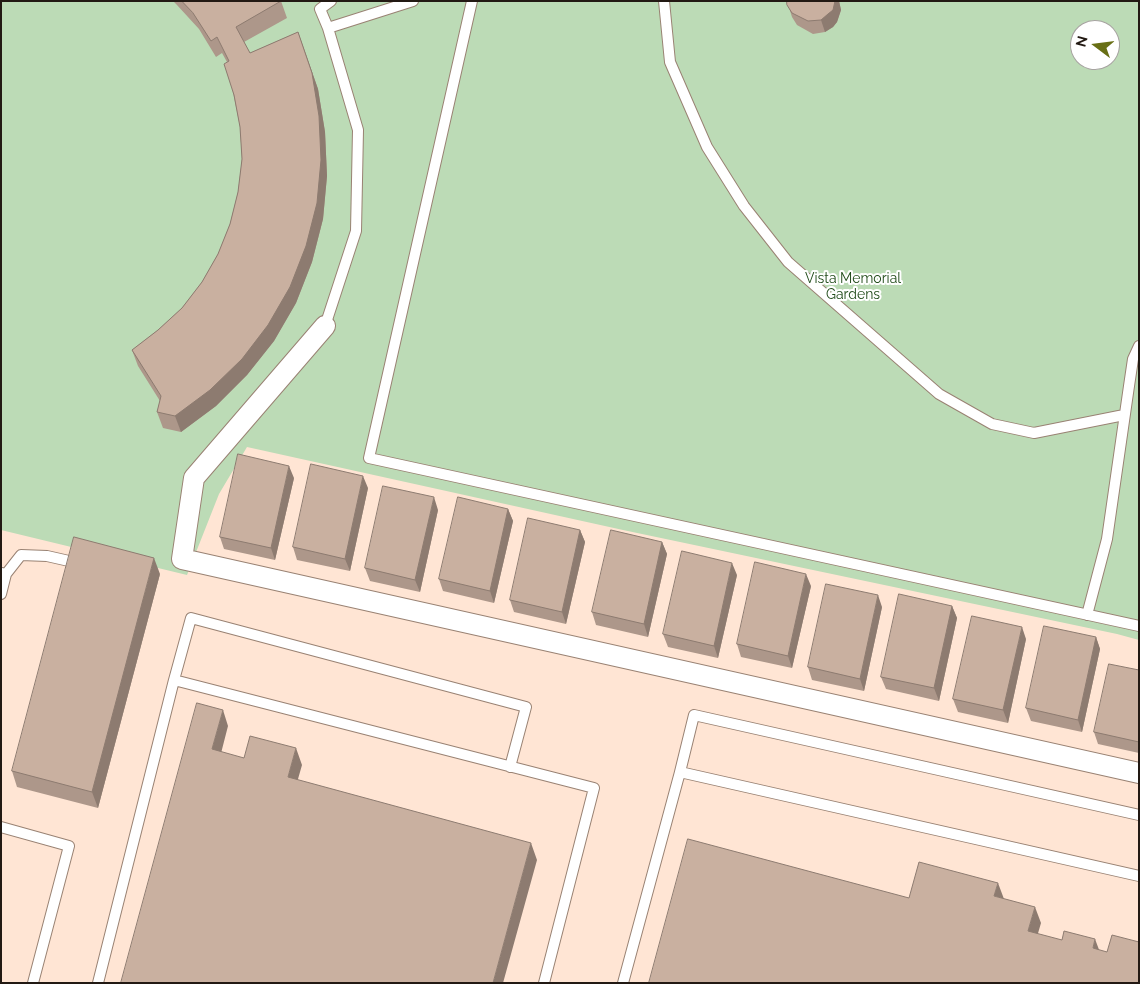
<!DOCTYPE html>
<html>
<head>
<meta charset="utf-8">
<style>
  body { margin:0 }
  #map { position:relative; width:1140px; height:984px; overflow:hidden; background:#ffe5d4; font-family:Raleway,sans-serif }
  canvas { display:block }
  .frame { position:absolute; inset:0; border:2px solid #221913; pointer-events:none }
  .north { position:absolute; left:1070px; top:20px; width:50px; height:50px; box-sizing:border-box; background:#fff; border:1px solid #a7a3a1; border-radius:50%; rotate:285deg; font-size:14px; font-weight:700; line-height:20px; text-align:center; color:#221913 }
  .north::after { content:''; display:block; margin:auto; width:18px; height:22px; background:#686f15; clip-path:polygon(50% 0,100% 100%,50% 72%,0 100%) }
</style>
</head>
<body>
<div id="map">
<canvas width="1140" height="984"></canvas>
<div class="frame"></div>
<div class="north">N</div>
</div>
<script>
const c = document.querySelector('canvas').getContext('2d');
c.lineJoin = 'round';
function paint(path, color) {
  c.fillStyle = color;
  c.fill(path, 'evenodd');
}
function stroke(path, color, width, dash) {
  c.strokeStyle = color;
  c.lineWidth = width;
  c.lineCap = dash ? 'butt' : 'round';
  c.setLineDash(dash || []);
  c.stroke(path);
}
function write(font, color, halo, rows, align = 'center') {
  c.font = font + ' Raleway,sans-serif';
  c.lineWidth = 4;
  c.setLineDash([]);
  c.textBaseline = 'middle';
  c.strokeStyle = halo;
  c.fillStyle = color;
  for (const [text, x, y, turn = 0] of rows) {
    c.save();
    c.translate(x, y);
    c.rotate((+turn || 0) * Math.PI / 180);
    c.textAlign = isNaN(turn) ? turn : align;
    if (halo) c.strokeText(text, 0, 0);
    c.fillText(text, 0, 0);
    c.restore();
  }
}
paint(new Path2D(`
  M1,1H1139V640L1117,634L623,530L247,447L219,494L187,575L1,530ZM1080,30H1110V60H1080Z`), '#bcdbb6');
const service = new Path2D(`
  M472,1L369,458L1139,626
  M664,1L670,62L707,147L744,206L788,262L939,394L992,424L1034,433L1124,415
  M328,28L320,9L331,1
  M325,326L356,231L358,130L328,28L413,1
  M1,573L6,574L1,594
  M6,574L21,555L47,556L69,561
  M1087,615L1107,539L1129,386L1133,359L1139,346
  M174,680L191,618L526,707L510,767
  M1139,815L694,715L680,772L1139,876
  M1,827L69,846L33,983
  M98,983L174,680L594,788L544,983
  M623,983L680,772`);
const minor = new Path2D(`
  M325,326L194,478L182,559L1139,773`);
stroke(service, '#998273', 12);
stroke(minor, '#998273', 22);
stroke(service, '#fff', 10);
stroke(minor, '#fff', 20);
paint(new Path2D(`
  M173,1H281L287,18L244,42L250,53L298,32L318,89L325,132L327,176L323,219L312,262L296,303L274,341L247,375L216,406L181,432L163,428L157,412L160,401L138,366L132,350L158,330L182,308L202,282L218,254L230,224L238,192L242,159L240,127L227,62L222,53L216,57L199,29L177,5Z
  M787,1H839L841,10L837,22L833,27L825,32L813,34L797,25L792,17Z
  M294,478L275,560L224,549L220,537Z
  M368,488L350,571L297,560L293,547Z
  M508,509L513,521L494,603L443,591L439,579Z
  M438,510L420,592L370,581L365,568Z
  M580,530L585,542L566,624L514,612L510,600Z
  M662,542L667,554L648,637L596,625L592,612Z
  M160,574L98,808L17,787L12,771Z
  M737,575L718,658L668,647L663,634Z
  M811,586L792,668L741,657L737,644Z
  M952,606L957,618L939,701L886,689L881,677Z
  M882,607L864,691L812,680L808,667Z
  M1096,637L1100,649L1082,732L1031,721L1026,708Z
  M1026,639L1008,723L958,712L953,699Z
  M1139,670V753L1098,744L1094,732Z`), '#ad978a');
paint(new Path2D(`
  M835,1H839L841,10L837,22L833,27L825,32L821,20Z
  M298,32L318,89L325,132L327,176L323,219L312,262L296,303L274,341L247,375L216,406L181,432L175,416Z
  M289,466L294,478L275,560L271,548Z
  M363,476L368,488L350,571L345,559Z
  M434,497L438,510L420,592L415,580Z
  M508,509L513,521L494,603L490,591Z
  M580,530L585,542L566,624L562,612Z
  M662,542L667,554L648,637L644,624Z
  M154,558L160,574L98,808L92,792Z
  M732,563L737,575L718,658L714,646Z
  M806,574L811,586L792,668L788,656Z
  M878,595L882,607L864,691L860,679Z
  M952,606L957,618L939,701L934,688Z
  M1022,627L1026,639L1008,723L1003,710Z
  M1096,637L1100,649L1082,732L1078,720Z
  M223,710L228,726L218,765L212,749Z
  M296,748L302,765L294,793L288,777Z
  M531,843L537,860L503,983H493Z
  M998,883L1004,899L994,896Z
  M1035,907L1041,923L1034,947L1028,931Z
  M1095,939L1101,955L1093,948Z`), '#8d7b70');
const building = new Path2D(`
  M182,1H281L236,27L250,53L298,32L312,73L319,116L321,160L317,203L306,246L290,287L268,325L242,359L210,390L175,416L157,412L161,396L132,350L158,330L182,308L202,282L218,254L230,224L238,192L242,159L240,127L234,95L224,64L229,61L217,37L211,41L193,13Z
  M787,1H835L833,10L828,14L821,20L808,21L792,13L787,5Z
  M238,454L289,466L271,548L220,537Z
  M311,464L363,476L345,559L293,547Z
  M383,486L434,497L415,580L365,568Z
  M458,497L508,509L490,591L439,579Z
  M528,518L580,530L562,612L510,600Z
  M611,530L662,542L644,624L592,612Z
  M74,537L154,558L92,792L12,771Z
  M682,551L732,563L714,646L663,634Z
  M755,562L806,574L788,656L737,644Z
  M826,584L878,595L860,679L808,667Z
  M899,594L952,606L934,688L881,677Z
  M972,616L1022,627L1003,710L953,699Z
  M1044,626L1096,637L1078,720L1026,708Z
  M1109,664L1139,670V742L1094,732Z
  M197,703L223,710L212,749L244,758L250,736L296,748L288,777L531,843L493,983H121Z
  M688,839L909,898L919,862L998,883L994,896L1035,907L1028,931L1062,940L1064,931L1095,939L1093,948L1107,952L1112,935L1139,942V983H649Z`);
paint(building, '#c9b0a0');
stroke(building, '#8d7b70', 1);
write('14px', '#204b19', '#fff', [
  ["Vista Memorial",853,279],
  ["Gardens",853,295]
]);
</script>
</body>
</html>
